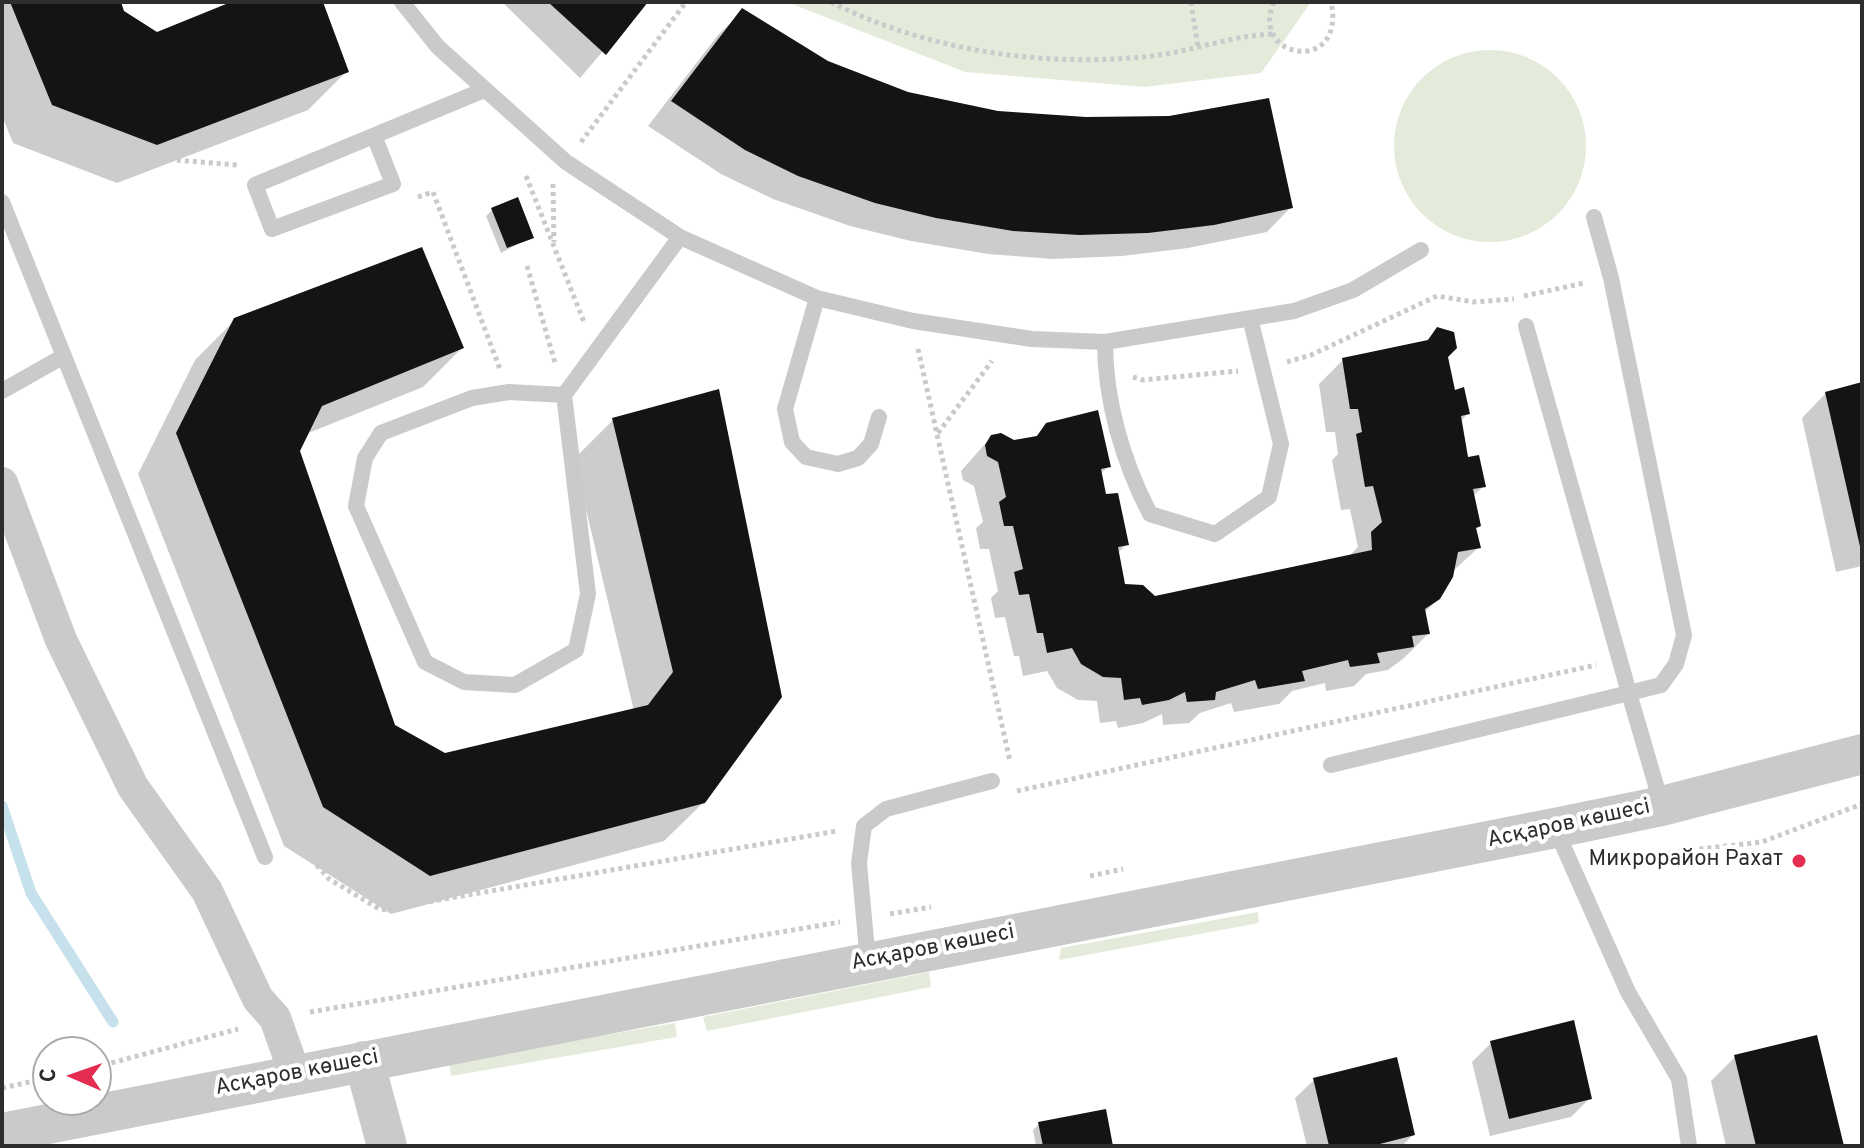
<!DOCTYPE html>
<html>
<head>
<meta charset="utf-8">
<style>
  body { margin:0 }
  #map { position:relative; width:1864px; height:1148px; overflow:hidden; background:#fff; font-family:Overpass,sans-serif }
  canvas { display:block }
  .frame { position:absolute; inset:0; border:4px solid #2d2d2d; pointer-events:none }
  .north { position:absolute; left:32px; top:1036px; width:80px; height:80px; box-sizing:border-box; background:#fff; border:2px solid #ababab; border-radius:50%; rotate:272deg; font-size:22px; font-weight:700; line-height:32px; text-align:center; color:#2d2d2d }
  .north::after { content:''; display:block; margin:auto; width:28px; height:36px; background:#e52d52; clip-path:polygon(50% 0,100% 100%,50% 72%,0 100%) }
</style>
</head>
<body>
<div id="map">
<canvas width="1864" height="1148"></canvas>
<div class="frame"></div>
<div class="north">С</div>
</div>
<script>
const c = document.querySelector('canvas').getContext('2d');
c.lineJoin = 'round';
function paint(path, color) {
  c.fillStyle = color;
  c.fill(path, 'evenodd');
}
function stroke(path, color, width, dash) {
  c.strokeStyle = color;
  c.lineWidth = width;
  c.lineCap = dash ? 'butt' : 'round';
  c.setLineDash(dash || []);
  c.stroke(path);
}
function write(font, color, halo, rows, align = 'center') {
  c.font = font + ' Overpass,sans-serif';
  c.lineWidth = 8;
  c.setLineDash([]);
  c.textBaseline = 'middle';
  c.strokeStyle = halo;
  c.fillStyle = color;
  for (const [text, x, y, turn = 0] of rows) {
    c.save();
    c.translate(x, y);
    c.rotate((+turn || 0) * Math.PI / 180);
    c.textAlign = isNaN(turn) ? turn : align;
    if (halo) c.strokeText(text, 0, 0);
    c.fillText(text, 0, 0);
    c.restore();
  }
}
paint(new Path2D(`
  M787,2H1311L1261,73L1144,87L965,72Z
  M1394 146a96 96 0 1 1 192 0a96 96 0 1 1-192 0Z
  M1258,912L1259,923L1059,960L1061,948Z
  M929,972L931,987L707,1031L703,1017Z
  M675,1023L677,1037L451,1076L449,1062Z`), '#e5ebda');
paint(new Path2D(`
  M2,2H119L122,12L157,34L236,2H321L347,71L308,110L117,183L13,143L2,116Z
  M502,2H645L580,78Z
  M743,11L827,63L907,94L1291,207L1267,232L1188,248L1122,256L1053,259L988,254L911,241L850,226L773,199L721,174L648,126L718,35Z
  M492,210L531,237L501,253L486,216Z
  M235,320L462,348L423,387L306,434L298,451L393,726L445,755L634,711L574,459L613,420L718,392L704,802L664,841L391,914L284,846L138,474L195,360Z
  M1438,329L1454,393L1468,413L1460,422L1466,460L1484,486L1472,497L1479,547L1452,572L1439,598L1424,613L1428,634L1404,658L1388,670L1366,674L1354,686L1326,691L1325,683L1292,691L1279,704L1234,712L1231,703L1200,713L1189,723L1163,725L1162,714L1143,723L1118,728L1116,721L1100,723L1097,701L1078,700L1057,688L1047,671L1023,676L1019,656H1014L1005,617L995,618L991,598L998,591L989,549H980L976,528L983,522L974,486L963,480L961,471L992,436L1013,442L1033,439L1047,425L1109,466L1100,474L1105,496L1127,544L1117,554L1124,586L1154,598L1348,557L1358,547L1350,509L1341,510L1332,460L1338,454L1335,432H1326L1319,384L1343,360L1424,343Z
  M1862,384V566L1836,572L1802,418L1826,393Z
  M1491,1043L1590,1098L1571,1117L1490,1136L1472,1062Z
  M1735,1057L1842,1146H1726L1711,1081Z
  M1314,1080L1413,1135L1402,1146H1307L1295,1098Z
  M1039,1124L1111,1146H1036L1033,1130Z`), '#0003');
stroke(new Path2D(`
  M2,806L31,893L113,1022`), '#c6e1eb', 11);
paint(new Path2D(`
  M10,2H121L124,11L157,32L231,2H323L349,72L157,145L52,105Z
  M548,2H648L606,55Z
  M742,8L828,61L908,92L998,111L1086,117L1169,116L1269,98L1293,208L1214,225L1148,233L1079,235L1013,231L936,218L875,203L798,176L745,150L671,101Z
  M518,197L534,238L507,248L491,208Z
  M422,247L464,348L322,406L300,451L395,725L445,753L648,705L673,672L612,418L719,389L782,697L705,803L430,876L323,807L176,433L234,318Z
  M1437,327L1454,332L1457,348L1448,357L1455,390L1464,387L1470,414L1461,416L1468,457L1479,455L1486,487L1473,489L1481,526L1476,528L1481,548L1458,552L1453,577L1440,599L1425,609L1430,634L1412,636L1414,647L1377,653L1380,663L1350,667L1348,660L1302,671L1305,681L1258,689L1255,680L1216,692L1215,700L1187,702L1185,692L1169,700L1142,705L1140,698L1124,700L1121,678L1103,677L1081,664L1072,648L1047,653L1043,633H1037L1029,594L1019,595L1014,572L1023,569L1013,526H1004L999,502L1006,497L998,462L987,456L985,445L991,435L1001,433L1014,440L1037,436L1046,423L1098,410L1111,467L1101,469L1106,494L1118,493L1129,545L1118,547L1125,584L1143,585L1155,596L1372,550L1371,532L1382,522L1373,486L1365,487L1356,434L1362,432L1358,409H1350L1342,358L1428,340Z
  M1862,382V550L1861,551L1825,392Z
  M1574,1020L1592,1099L1509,1119L1490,1041Z
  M1817,1035L1844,1146H1756L1734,1055Z
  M1397,1057L1415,1135L1372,1146H1329L1313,1078Z
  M1106,1109L1113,1146H1043L1038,1122Z`), '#141414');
stroke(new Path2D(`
  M831,2C927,51 1045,68 1152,56C1192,51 1231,36 1272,34
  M1191,2L1198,47
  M1274,2C1248,59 1347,76 1331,2
  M581,142L686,2
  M137,157L237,165
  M526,176L584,322
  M553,184L554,242
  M418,197L433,192L500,369
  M527,266L555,363
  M1524,296L1584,283
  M918,349L1010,761
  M1287,362L1311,355L1437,296L1474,302L1514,299
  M1133,377L1143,380L1238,371
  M938,433L992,361
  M1017,791L1596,665
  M285,829L329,879L381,910L837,831
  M1620,858L1762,842L1862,804
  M1090,876L1123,869
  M890,914L931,907
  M310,1012L840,922
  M96,1067L238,1029
  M2,1088L48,1078`), '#cacaca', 5, [4, 4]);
stroke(new Path2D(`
  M402,2L438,47L566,162L680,237L817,298L913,321L1032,339L1105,342L1294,311L1353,290L1421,250
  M375,138L393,184L272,229L255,185L484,90
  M2,202L265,857
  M1594,217L1611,278L1684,635L1676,664L1661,685L1629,693L1662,806
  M817,298L785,409L792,442L806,457L838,464L858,458L871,444L879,417
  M1105,342C1105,401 1123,462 1150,514L1215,534L1269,497L1281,444L1250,318
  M2,391L64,356
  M564,395L509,392L472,398L381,433L365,458L356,506L425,662L464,682L515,685L576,650L588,594L564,395L680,237
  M1331,765L1629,693L1526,326
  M1556,830L1628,992L1679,1079L1689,1146
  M868,962L859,863L864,826L886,809L992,781`), '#cacaca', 16);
stroke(new Path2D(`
  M2,483L61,640L133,787L207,891L258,999L275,1018L295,1074`), '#cacaca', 32);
stroke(new Path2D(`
  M364,1061L387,1146
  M2,1133L1555,828L1662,806L1862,754`), '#cacaca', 40);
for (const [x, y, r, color] of [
  [1799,861,8,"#e52d52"]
]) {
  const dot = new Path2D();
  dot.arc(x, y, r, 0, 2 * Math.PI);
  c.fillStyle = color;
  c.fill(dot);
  stroke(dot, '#fff', 3);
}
write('22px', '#2d2d2d', '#fff', [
  ["Асқаров көшесі",1569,825,-12],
  ["Асқаров көшесі",933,949,-11],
  ["Асқаров көшесі",297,1074,-11]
]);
write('22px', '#2d2d2d', '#fff', [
  ["Микрорайон Рахат",1783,861]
], 'right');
</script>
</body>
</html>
